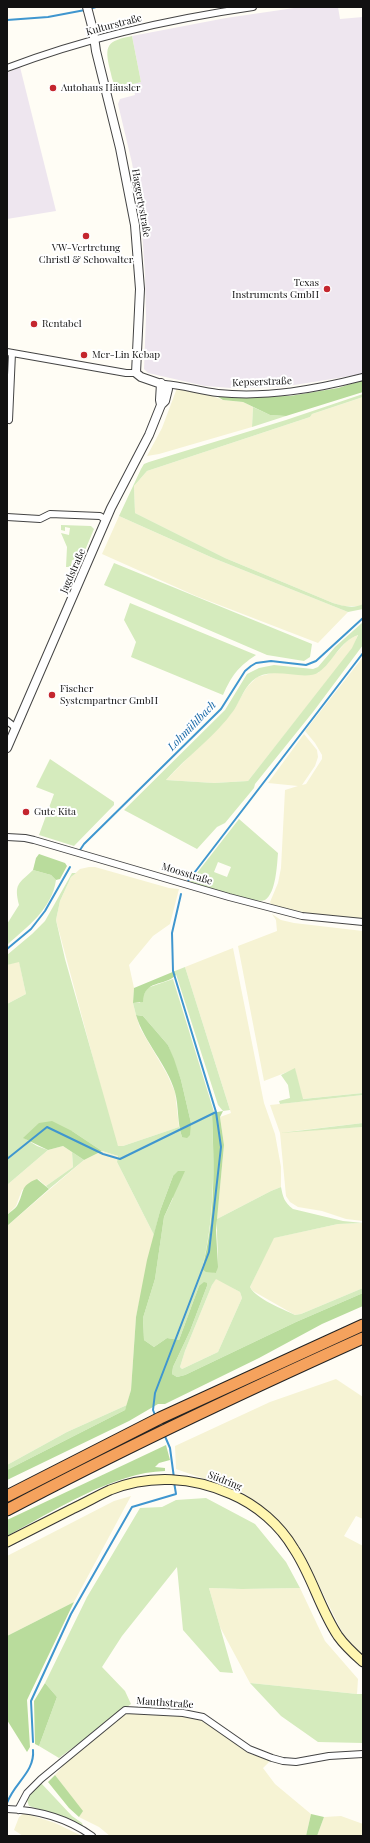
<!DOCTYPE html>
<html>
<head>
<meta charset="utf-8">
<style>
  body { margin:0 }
  #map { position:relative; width:370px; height:1843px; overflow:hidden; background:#fffdf5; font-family:"Playfair Display",serif }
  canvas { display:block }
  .frame { position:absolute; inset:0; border:8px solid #111; pointer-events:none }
</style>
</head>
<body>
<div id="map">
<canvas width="370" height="1843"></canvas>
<div class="frame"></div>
</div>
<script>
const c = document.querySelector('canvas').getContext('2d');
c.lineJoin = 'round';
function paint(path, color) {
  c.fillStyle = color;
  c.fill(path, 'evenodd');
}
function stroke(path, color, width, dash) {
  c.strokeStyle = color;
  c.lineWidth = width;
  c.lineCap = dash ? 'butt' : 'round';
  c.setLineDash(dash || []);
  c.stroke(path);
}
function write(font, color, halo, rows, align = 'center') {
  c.font = font + ' "Playfair Display",serif';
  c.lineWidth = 4;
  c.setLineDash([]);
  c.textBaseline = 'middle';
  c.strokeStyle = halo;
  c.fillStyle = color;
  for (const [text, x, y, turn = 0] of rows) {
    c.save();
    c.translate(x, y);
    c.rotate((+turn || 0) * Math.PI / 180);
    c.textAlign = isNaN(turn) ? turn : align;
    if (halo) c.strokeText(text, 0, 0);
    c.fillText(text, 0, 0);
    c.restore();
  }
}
paint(new Path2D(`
  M301,7H338L340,19L363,17V374L282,387L231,388L205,386L148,373L144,369L146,317L145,273L141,217L132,163L118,104L120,99L135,95L133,84L141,82L132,36L226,18Z
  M20,67L56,211L7,219V73Z`), '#eee6ef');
paint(new Path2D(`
  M177,388L211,393L212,396L223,400L243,402L253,407L252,427L159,454L147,456L162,428Z
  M363,397V604L360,606H343L333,603L225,558L135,513L134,486L147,471L310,417L312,414Z
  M119,516L213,558L348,612L318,643L196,596L102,554Z
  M358,634L353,648L248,781L214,783L166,780L230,715L247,687L257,677L272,673H318L348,640Z
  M363,657V919L313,914L278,907L271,904L270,902L278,883L281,868L285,790L298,786L268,783L304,734L317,750L318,757L315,766L302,785L306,784L322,759V755L315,743L305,731Z
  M89,867H95L169,888L179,889L170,924L153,936L129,965L134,988L133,1003L136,1015L140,1028L167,1074L175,1092L179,1127L123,1146H118L115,1140L56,920L60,901L71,877L80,869Z
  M272,914L281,920L294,923L363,931V1093L302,1099L295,1069L264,1081L238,946L277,931L276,920Z
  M233,948L264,1103L275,1134L281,1167V1187L271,1191L217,1219L224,1145L220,1117L231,1113L185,967Z
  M19,961L26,994L7,1004V965Z
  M363,1095V1123L286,1132L363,1127V1221L346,1219L322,1211L298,1207L290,1202L286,1196L280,1133L270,1105Z
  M63,1146L72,1152L73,1167L46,1186L38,1179L22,1190L16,1206L7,1215V1185L48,1150Z
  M102,1151L118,1156L117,1162L154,1235L136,1317L131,1390L127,1405L67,1432L7,1465V1226L84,1160Z
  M363,1223V1288L301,1314L295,1315L253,1291L250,1287L273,1238L338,1224Z
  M216,1278L240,1292L242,1298L218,1352L182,1369L180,1367L185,1351L212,1285Z
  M336,1379L363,1397V1519L356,1516L344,1536L363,1546V1656L343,1634L302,1551L268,1511L242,1492L176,1469L175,1446L270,1402Z
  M131,1496L74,1602L7,1636V1556L114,1501Z
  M209,1588L242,1589L300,1588L325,1641L358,1679L357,1694L250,1683L220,1627Z
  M132,1712L199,1717L236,1741L238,1746L252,1755L258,1754L270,1761L263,1768L275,1784L311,1814L306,1836H110L99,1827L79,1817L82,1811L55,1775L69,1759L124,1715Z
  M24,1813L55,1823L82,1836H23L14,1830L19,1817Z
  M341,1816L363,1824V1836H317L324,1817Z`), '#f6f3d4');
paint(new Path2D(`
  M132,36L141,82L118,88C112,83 112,77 110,70C104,45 107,41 132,36Z
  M363,394V397L312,414L310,417L147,471L134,486L135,513L225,558L333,603C342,606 354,609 363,604V609L348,612L213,558L119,516L141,469L144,464L149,462L286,420Z
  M253,407L270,415L286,416L252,427Z
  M61,525L91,526L94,529L78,567L77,561L72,560L71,567H66L67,547L61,533L69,535L70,528L65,527V531L61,530Z
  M114,563L312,644L310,657L304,661L267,655L104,585Z
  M130,603L256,655C238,667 232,675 223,695L131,657L136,642L124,620Z
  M363,622V645L313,712L255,784L254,788L225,823L217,827L197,849L124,810L225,710L247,674L259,668L274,665L313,669L318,667L335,647ZM358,635L352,648L248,781L214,783L166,780C187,756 216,736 234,710C241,699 245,685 256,678C275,666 305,682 319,672C333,662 340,641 358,635Z
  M50,759L114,802V805L74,846L39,835L54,794L36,787Z
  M239,819L278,853C277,865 276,893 265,900C257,905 202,885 190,882ZM218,862L231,867L227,877L214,872Z
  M33,870L51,875L56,880C52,909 27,927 7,945V924L19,905C14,884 18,884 33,870Z
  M72,873H76L71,877L60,901L56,920L65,959L118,1146H123L179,1127L182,1137L191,1123L181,1080L168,1045L143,1016L136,1015L133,1003H140L147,988L173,979L214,1112L212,1113C214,1166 215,1217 202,1269L216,1273C220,1260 216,1235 217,1219L271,1191L281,1187C283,1197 284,1202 293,1209L343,1221L363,1223L338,1224L274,1238L250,1287C256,1299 283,1309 295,1315L301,1314L363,1288V1293L296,1322L185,1375L177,1377L172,1374L173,1367L190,1331L207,1286H199L179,1340L167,1338L154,1347L144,1340L143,1318L155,1279L164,1217L173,1198V1176L160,1211L154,1235L117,1162L118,1156L102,1151L72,1131L24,1138L37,1146L48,1150L7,1185V1004L26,994L19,962L7,965V955L32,934L45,921ZM216,1279L240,1292L242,1298L218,1352L182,1369L180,1367L185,1351L212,1285Z
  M185,967L230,1110L223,1111L218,1105L175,971Z
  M295,1068L303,1099L363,1093V1095L280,1104L279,1101L290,1098L288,1085L281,1075Z
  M363,1123V1127L280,1133Z
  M72,1152L84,1160L49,1189L46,1186L73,1167Z
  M127,1405L125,1410L7,1470V1465L67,1432Z
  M206,1498L255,1524L286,1562L300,1588L242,1589L209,1588L233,1673L220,1672L183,1630L177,1567L122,1636L102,1667L125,1691L131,1704L59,1758L39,1746L57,1697L45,1683L87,1597L140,1508L162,1507L176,1500Z
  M250,1683L357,1694H362L363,1690V1743L318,1742L281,1716Z
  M41,1783L72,1816L82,1823L83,1826L61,1816L29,1806L27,1800L32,1792Z`), '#d5ebbd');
paint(new Path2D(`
  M363,380V392L286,416L270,415L243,402L223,400L218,397L290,396L338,388Z
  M39,854L65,863L67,866L60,879L56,880L51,875L33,870L36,858Z
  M175,971L176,975C164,987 144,979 143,1002L133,1003L134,988Z
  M136,1015L143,1016L168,1045L174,1059L181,1080L191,1123L190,1135L187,1138L182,1137C177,1122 179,1107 175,1092C167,1064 144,1042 136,1015Z
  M223,1111L220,1117L224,1145L216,1230L218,1267L216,1273L206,1272L202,1269C216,1218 214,1165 212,1113Z
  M52,1121L72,1131L102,1151L84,1160L63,1146L48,1150L23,1138L39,1123Z
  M178,1171H185L164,1217L155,1279L143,1318L144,1340L154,1347L167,1338L179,1340L199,1286L204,1282L207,1283V1286L190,1331L173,1367L172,1374L177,1377L185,1375L296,1322L363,1293V1306L322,1324L259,1358L165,1404H158L129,1421L7,1480V1470L125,1410L131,1390L136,1317L147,1260L160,1211L173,1176Z
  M37,1179L49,1189L7,1226V1215C10,1212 15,1209 17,1206C25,1192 19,1186 37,1179Z
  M166,1445L170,1460L159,1463L155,1467L165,1468V1471C114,1472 52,1512 7,1536V1520Z
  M74,1602L27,1700L30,1747L27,1752L7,1720V1636Z
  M45,1683L57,1697L39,1746L35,1744L34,1701Z
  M55,1775L83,1811L79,1817L69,1808L48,1782Z
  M311,1814L324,1817L317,1836H306Z`), '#b9dc9c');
stroke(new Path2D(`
  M89,9L96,7
  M7,20L48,17L85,10
  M80,850L84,844L221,709L245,671L251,666L256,663L271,661L306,665L316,661L363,618
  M188,881L363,653
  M7,949L31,929L45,911L70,867
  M7,1159L47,1127L103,1154L120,1159L216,1112
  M155,1415L153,1410L155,1393L209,1252L221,1147L216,1112L173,971L172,933L181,894
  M164,1434L170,1448L174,1478
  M33,1742L31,1701L71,1614L132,1507L176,1494L174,1482
  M7,1803C14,1783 35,1772 33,1750`), '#3f96cf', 2);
const minor = new Path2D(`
  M7,68C86,38 170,19 253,7
  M7,352L126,373H136
  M164,384C182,385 200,391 218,393C267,398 316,389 363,377
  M7,419L9,420L12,353
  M7,517L40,519L50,514L100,516L106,520
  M7,721L16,728
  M7,837L25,838L34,840L229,897L302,916L363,922
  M7,1809C37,1810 67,1818 92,1836
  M18,1810L27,1793L41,1779L125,1710L183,1713L203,1717L249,1749L272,1758L283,1761L296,1762L329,1756L363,1754`);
const tertiary = new Path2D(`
  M161,383L160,400L161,405
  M7,748L111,508L149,435L161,405L165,401L168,389L167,386L141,377L136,373L140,289L135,225L120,148L96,51L93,30L87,7`);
const secondary = new Path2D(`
  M7,1542C29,1531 50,1520 72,1509C85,1503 97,1496 110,1490C150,1474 193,1477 231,1494C257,1505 280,1525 294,1549C312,1576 320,1609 338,1636C345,1646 354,1654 363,1662`);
const motorway = new Path2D(`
  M7,1496L160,1418L363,1325
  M7,1510C124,1448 243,1392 363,1338`);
stroke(minor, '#444', 8);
stroke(tertiary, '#444', 10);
stroke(secondary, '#333', 11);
stroke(motorway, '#222', 13);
stroke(minor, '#fff', 6);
stroke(tertiary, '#fff', 8);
stroke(secondary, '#fff6b0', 9);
stroke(motorway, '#f5a25d', 11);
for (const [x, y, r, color] of [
  [53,88,4,"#c4262e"],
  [86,236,4,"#c4262e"],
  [327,289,4,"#c4262e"],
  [34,324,4,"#c4262e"],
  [84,355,4,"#c4262e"],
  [52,695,4,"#c4262e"],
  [26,812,4,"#c4262e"]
]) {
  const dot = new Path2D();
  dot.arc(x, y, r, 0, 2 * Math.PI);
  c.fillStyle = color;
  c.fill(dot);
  stroke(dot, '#fff', 1.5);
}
write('10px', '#111', '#fff', [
  ["Kulturstraße",114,25,-15],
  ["Haggertystraße",141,203,80],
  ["Kepserstraße",262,382,-2],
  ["Jagdstraße",73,571,-66],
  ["Moosstraße",187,874,17],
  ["Südring",225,1481,22],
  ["Mauthstraße",165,1703,4]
]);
write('10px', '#111', '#fff', [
  ["Autohaus Häusler",61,88],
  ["VW-Vertretung",86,248,"center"],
  ["Christl & Schowalter",86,260,"center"],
  ["Texas",319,283,"right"],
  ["Instruments GmbH",319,295,"right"],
  ["Rentabel",42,324],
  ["Mer-Lin Kebap",92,355],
  ["Fischer",60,689],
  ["Systempartner GmbH",60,701],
  ["Gute Kita",34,812]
], 'left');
write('italic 11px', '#1768a6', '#fff', [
  ["Lohmühlbach",192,726,-46]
]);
</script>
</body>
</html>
